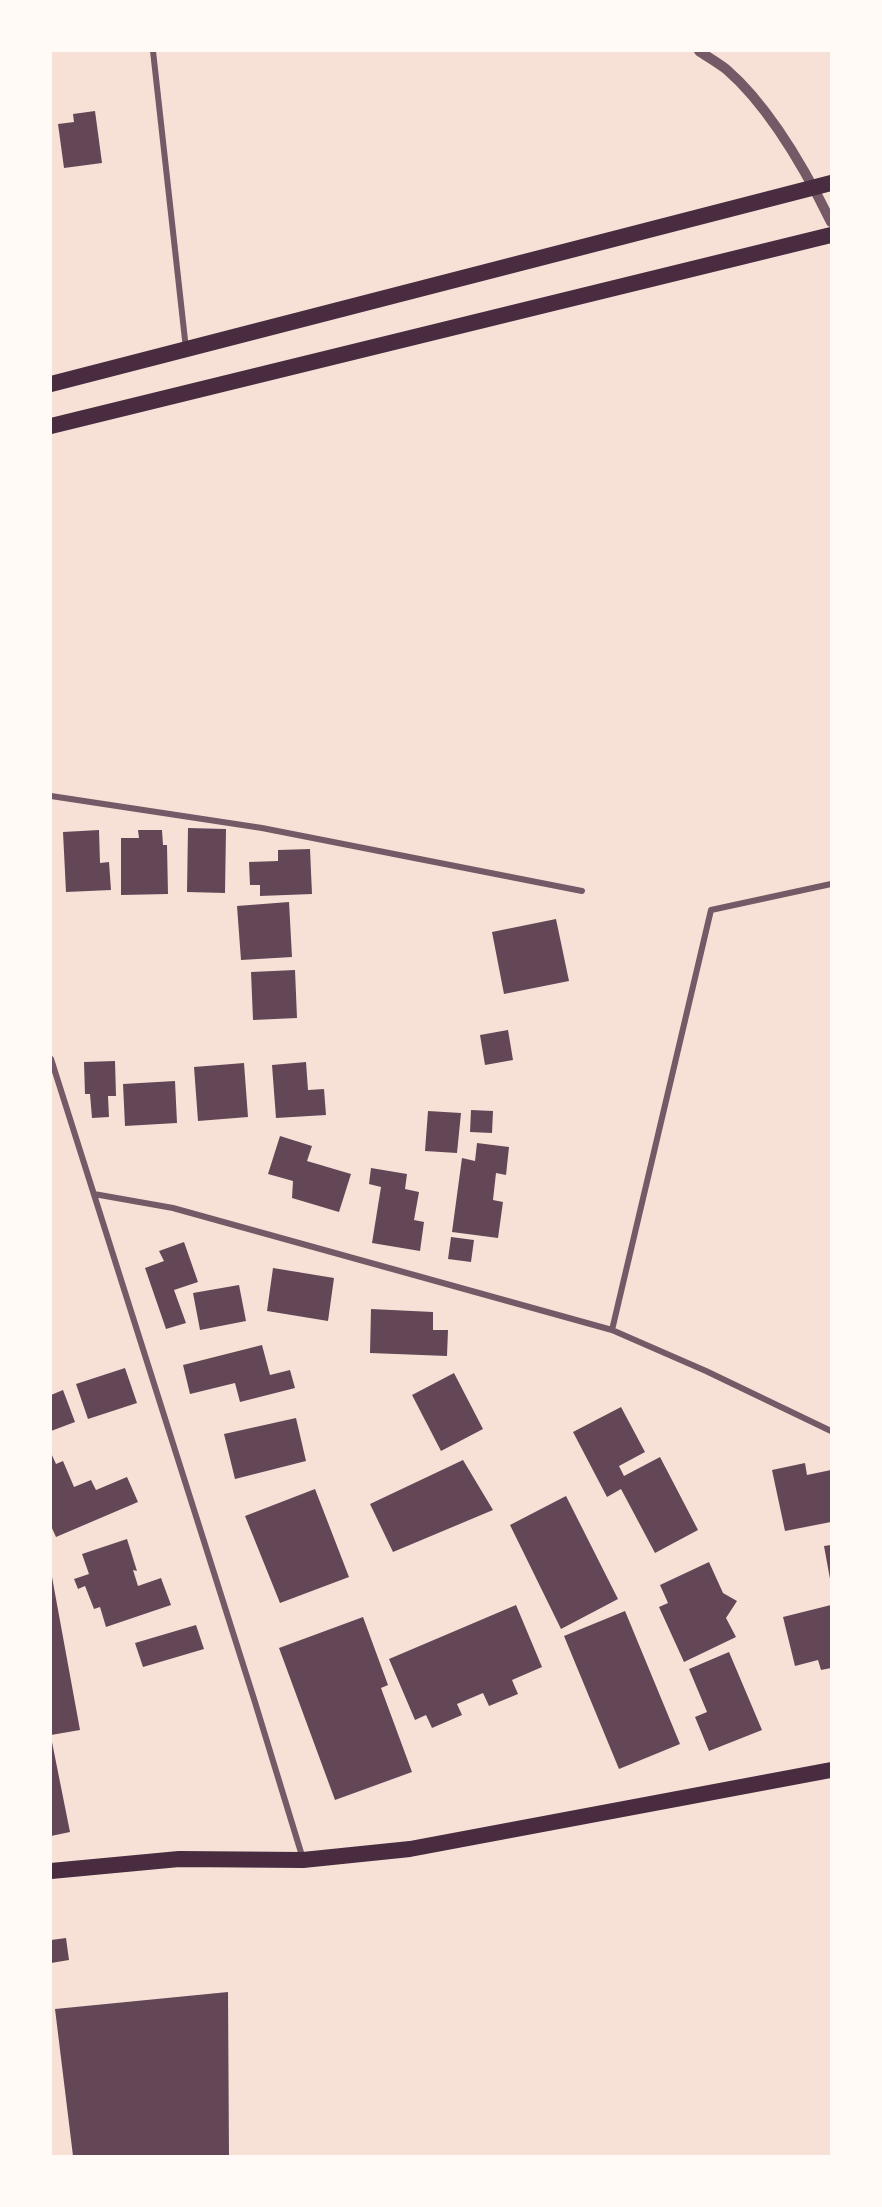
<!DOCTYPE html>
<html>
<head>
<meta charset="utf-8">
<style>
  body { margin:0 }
  #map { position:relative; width:882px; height:2207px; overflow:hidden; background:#f7e1d7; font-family:"Golos Text",sans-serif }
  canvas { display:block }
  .frame { position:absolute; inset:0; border:52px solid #fffaf5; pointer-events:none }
</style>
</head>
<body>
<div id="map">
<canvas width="882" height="2207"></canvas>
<div class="frame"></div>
</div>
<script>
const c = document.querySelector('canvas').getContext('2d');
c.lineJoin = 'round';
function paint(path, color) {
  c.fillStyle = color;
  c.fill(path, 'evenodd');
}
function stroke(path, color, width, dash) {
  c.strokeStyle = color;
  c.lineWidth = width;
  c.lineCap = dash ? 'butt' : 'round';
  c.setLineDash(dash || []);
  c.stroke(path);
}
paint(new Path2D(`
  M95,111L102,163L64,168L58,124L74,122L73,114Z
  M188,828L226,829L225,893L187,892Z
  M99,830L100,863L109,862L111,890L66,892L63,832Z
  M138,830H162L163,845H167L168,894L121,895V838H139Z
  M310,849L312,894L260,896V885H250L249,862L278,861V850Z
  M289,902L292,957L241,960L237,906Z
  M556,919L569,981L504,994L492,932Z
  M295,970L297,1018L253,1020L251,972Z
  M508,1030L513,1060L485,1065L480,1035Z
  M115,1061L116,1096H108L109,1117L92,1118L90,1094H85L84,1062Z
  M306,1062L308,1090L324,1089L326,1115L276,1118L272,1065Z
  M244,1063L248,1117L198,1121L194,1067Z
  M175,1081L177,1123L125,1126L123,1084Z
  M471,1110L493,1111L492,1133L470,1132Z
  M428,1111L461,1113L457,1153L425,1151Z
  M280,1136L312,1146L307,1161L351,1174L339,1212L292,1198L293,1181L268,1174Z
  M477,1143L509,1147L506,1175L496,1173L493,1200L503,1202L498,1238L452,1232L462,1158L475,1161Z
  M371,1168L407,1174L405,1189L419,1192L414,1220L424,1222L420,1251L372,1243L381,1187L369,1184Z
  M451,1237L474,1240L471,1262L448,1259Z
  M184,1242L198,1282L174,1290L186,1323L166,1329L145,1268L164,1261L159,1251Z
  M273,1268L334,1278L328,1321L267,1311Z
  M239,1285L246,1321L200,1330L193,1293Z
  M371,1309L433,1312V1330H448L447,1356L370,1353Z
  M262,1345L270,1375L290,1370L295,1388L240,1402L235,1383L190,1394L183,1365Z
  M125,1368L137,1403L88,1419L76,1384Z
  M454,1373L483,1429L441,1451L412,1395Z
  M63,1390L75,1422L51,1431V1395Z
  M621,1407L645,1452L619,1466L624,1476L660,1457L698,1530L655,1553L621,1489L607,1497L573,1432Z
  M296,1418L306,1461L235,1479L224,1434Z
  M51,1453L56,1464L63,1461L74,1487L91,1480L96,1490L127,1477L138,1502L56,1537L51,1526Z
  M463,1460L493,1510L393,1552L370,1504Z
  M805,1463L807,1475L831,1470V1522L785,1531L772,1470Z
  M315,1489L349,1577L280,1603L245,1516Z
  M566,1496L618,1599L561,1629L510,1525Z
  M127,1539L137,1571L133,1570L138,1586L161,1578L171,1605L106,1627L100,1607L94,1609L85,1586L78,1589L74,1579L89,1574L82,1554Z
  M831,1545V1579H830L824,1546Z
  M709,1562L723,1593L737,1601L726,1618L736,1637L684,1662L659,1607L668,1603L660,1585Z
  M52,1577L80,1730L51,1735V1578Z
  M516,1605L542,1667L512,1680L518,1694L489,1706L483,1693L457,1704L462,1715L432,1728L426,1715L415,1720L389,1659Z
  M831,1605V1668L821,1670L818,1660L795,1666L783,1617Z
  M625,1611L680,1744L619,1769L564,1636Z
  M363,1617L388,1685L381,1688L412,1772L335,1800L279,1648Z
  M196,1625L204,1649L143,1667L135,1643Z
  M729,1652L762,1730L709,1751L695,1717L707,1712L689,1669Z
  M51,1737L70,1832L51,1836Z
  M66,1938L69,1960L51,1963V1940Z
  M228,1992L229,2156H73L55,2009Z`), '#644757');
stroke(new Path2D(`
  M153,51L186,349
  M51,796L262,828L582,891
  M51,1059L254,1699L303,1859
  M94,1194L173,1208L612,1330L706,1371L831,1431
  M612,1330L711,910L831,884`), '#755966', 6);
stroke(new Path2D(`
  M699,51C708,57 718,63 726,69C770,107 806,171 831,222`), '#755966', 10);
stroke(new Path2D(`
  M51,384L831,183
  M51,426L831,235
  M51,1871L179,1859L303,1860L410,1849L831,1770`), '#4a2c40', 16);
</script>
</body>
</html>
